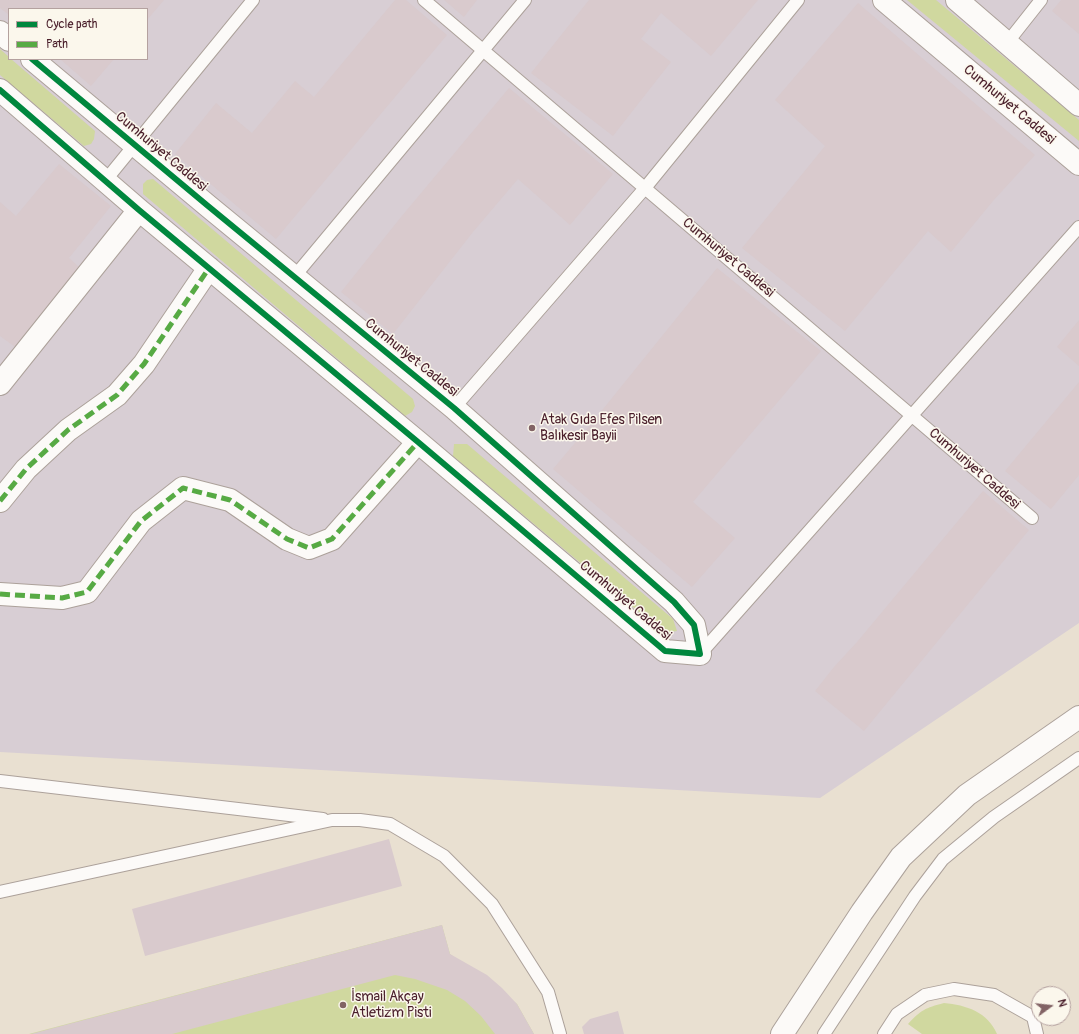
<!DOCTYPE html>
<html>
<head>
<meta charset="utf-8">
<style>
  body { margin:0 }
  #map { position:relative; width:1079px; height:1034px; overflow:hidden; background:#e9e0d1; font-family:Pangolin,sans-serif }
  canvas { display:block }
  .legend { position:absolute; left:8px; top:8px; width:140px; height:52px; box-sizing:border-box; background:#fbf7ec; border:1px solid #b4a19f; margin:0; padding:5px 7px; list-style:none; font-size:12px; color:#4a1f2b }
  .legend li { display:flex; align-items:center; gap:8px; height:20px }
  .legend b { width:20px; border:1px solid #b4a19f }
  .north { position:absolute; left:1031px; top:986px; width:40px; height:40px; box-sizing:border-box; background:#fbf7ec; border:1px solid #b4a19f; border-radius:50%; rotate:75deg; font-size:11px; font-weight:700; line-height:16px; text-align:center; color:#4a1f2b }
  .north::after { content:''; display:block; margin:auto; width:14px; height:18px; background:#826365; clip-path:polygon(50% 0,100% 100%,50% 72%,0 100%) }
</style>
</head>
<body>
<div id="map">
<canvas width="1079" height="1034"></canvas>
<ul class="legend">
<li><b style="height:5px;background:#00873e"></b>Cycle path</li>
<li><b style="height:5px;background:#57aa44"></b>Path</li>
</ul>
<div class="north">N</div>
</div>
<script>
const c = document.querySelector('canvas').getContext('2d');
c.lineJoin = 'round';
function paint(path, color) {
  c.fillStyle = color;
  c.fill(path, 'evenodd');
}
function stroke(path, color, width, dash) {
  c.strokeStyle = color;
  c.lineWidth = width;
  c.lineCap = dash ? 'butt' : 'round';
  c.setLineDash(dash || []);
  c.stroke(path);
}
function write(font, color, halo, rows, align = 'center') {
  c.font = font + ' Pangolin,sans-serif';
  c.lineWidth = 3;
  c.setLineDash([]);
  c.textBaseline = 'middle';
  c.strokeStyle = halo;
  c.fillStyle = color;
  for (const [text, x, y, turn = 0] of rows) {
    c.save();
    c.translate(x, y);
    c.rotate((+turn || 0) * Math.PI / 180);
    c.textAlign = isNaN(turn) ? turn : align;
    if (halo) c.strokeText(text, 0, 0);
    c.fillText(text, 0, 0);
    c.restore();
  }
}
paint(new Path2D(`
  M0,0H1079V623L820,798L0,752ZM9,9H147V59H9Z`), '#d8ced4');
paint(new Path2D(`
  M907,0H936L1079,120V141Z
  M0,49L9,57V59H11L95,131L94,139L91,144L84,146L0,75Z
  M153,179L413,399L415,406L412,412L405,416L143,194V184L147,180Z
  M454,444H467L673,619L677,631L664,633L453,456Z
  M442,925L450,954L517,1004L534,1034H29Z
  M944,1003C966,1005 988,1012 997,1034H922L908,1024C921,1010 925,1008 944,1003Z`), '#d0d89f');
paint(new Path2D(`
  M0,0H164L147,20V9H9V15L0,8Z
  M395,0H406L447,35L276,239L175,154L216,103L252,133L295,81L314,97Z
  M444,0H477L464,17Z
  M589,0H758L711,56L661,13L641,39L671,62L613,136L531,73Z
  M1061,0H1079V34L1052,11Z
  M858,3L1035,155L993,201L951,252L928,231L845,331L742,248L825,146L775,100Z
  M60,59H114L91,86Z
  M509,88L613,174L570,225L518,179L473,232L393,334L341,292L401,217Z
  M59,164L111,206L69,258L80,268L15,347L0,336V202L16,216Z
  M717,268L821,351L693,502L735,538L692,587L553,469L595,419Z
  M1079,320V366L1057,347Z
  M1079,382V475L1051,509L1005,471Z
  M983,491L1029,530L864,731L815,691L834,667L857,642Z
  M389,839L402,886L145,956L132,909Z
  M442,925L450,954L487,975L502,988L517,1004L534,1034H495L481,1016L465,1001L447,990L415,979L395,975L172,1034H31Z
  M618,1011L624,1034H584L582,1027L590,1019Z`), '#d9cacd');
const service = new Path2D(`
  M424,0L1032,518
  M1007,43L1041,0
  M105,181L253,0
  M294,277L525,0
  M454,408L645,188L798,0
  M700,654L1079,227
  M0,781L323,819
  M0,892L332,820H360L390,824L444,856L492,904L548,992L560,1034
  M824,1034L915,896L943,859L994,817L1079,758
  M884,1034L897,1014L925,995L954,989L994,995L1033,1017L1037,1034`);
const minor = new Path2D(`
  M884,0L1079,164
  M957,0L1079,105
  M0,32L9,40
  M0,90L139,210L418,442L665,651L700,654L694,625L674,602L454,408L208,206L32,59
  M0,384L139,210
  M0,501L26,469L68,430L117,395L144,364L209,268
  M0,594L62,598L87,592L141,521L183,488L230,500L287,539L309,548L332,539L418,442
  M782,1034L862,912L901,857L967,795L1079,717`);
stroke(service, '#aca19a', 14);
stroke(minor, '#aca19a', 24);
stroke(service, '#fcfaf8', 12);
stroke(minor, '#fcfaf8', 22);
stroke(new Path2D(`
  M0,501L26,469L68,430L117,395L144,364L209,268
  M0,594L62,598L87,592L141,521L183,488L230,500L287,539L309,548L332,539L418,442`), '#57aa44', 5, [10, 5]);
stroke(new Path2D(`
  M0,90L139,210L418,442L665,651L700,654L694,625L674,602L454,408L208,206L32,59`), '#00873e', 6);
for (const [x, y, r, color] of [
  [532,428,4,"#826365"],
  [343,1005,4,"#826365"]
]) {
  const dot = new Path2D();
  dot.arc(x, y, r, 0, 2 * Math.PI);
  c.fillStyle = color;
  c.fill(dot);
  stroke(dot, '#fbf7ec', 1.5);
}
write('14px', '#4a1f2b', '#fbf7ec', [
  ["Cumhuriyet Caddesi",1009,105,40],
  ["Cumhuriyet Caddesi",161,152,40],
  ["Cumhuriyet Caddesi",728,258,40],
  ["Cumhuriyet Caddesi",411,358,39],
  ["Cumhuriyet Caddesi",974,469,41],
  ["Cumhuriyet Caddesi",625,601,40]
]);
write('14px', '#4a1f2b', '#fbf7ec', [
  ["Atak Gıda Efes Pilsen",540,420],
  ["Balıkesir Bayii",540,436],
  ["İsmail Akçay",351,997],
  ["Atletizm Pisti",351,1013]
], 'left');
</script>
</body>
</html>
